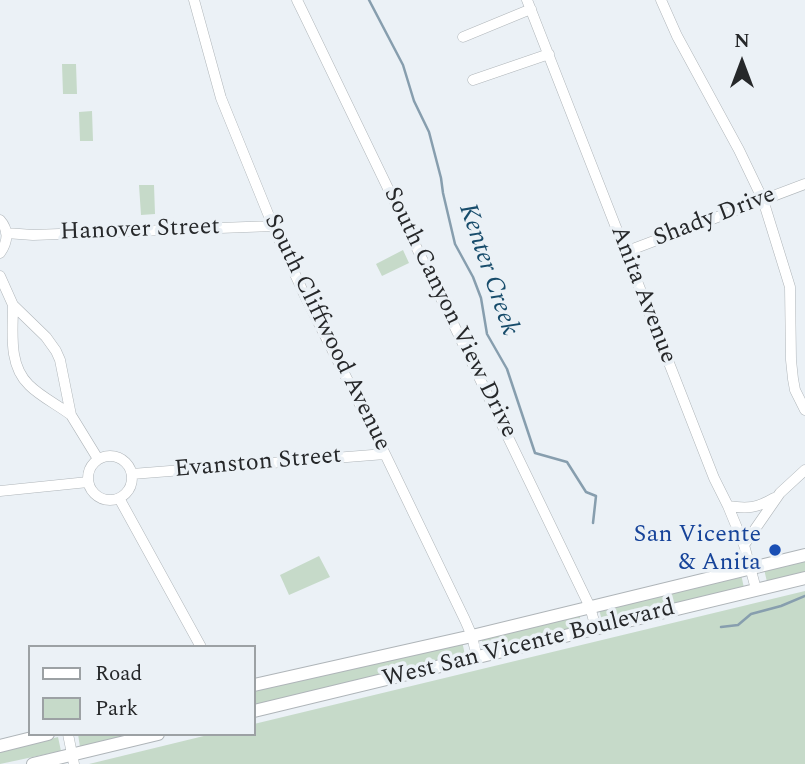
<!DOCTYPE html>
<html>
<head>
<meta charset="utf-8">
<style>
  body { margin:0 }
  #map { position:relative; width:805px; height:764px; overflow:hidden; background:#ebf1f6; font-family:Spectral,serif }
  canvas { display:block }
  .legend { position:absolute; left:28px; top:645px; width:228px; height:91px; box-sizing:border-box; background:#ebf1f6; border:2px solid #9ca1a4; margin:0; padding:9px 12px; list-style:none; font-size:21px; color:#26282a }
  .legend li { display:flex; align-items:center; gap:14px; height:35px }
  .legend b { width:35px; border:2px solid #9ca1a4 }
  .north { position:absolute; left:707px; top:28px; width:70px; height:70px; -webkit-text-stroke:5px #ebf1f6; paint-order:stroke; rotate:0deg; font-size:19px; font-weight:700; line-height:28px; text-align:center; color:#26282a }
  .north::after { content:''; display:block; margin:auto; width:24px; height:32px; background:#26282a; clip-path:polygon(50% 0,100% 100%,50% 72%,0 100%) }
</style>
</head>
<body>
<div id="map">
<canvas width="805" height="764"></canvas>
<ul class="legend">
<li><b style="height:9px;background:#fff"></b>Road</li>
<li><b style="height:19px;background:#c6dac9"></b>Park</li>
</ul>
<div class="north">N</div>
</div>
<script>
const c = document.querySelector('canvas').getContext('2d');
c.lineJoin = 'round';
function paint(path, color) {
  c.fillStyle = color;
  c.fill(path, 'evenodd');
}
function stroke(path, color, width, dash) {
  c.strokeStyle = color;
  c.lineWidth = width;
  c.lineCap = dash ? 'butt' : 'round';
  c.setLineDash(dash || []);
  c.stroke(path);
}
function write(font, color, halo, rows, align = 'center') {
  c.font = font + ' Spectral,serif';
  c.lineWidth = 7;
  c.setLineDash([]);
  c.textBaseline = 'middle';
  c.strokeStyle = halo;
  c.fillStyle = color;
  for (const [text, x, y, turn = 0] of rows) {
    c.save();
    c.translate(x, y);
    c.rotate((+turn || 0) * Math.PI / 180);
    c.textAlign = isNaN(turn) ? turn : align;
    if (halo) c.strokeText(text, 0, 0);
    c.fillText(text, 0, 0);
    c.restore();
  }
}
paint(new Path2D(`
  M62,64H76L77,94H63Z
  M92,111L93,141H80L79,112Z
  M139,185H154L155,214L141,215Z
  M403,250L409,263L382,276L376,264Z
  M319,556L330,577L289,595L280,575Z
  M805,559V573L767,582L764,569Z
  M741,574L744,588L602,621L599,609Z
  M805,591V764H89L212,734H254V724Z
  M579,613L582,627L484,650L481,637Z
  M462,641L465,655L254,705V690Z
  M78,734H132L80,747Z
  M58,737L61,751L0,764V752Z`), '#c6dac9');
stroke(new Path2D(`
  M369,0L403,65L414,101L429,132L441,178L443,193L455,244L473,277L481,298L487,334L507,369L535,453L567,462L586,492L596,496L593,523
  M721,627L738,625L751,614L781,606L805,596`), '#879eae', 2.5);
const minor = new Path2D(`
  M194,0L221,98L273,226L305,296L385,454L465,620L472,636L477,658
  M297,0C396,202 493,405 590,607L596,628
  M527,0L714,478L728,506L744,545L756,589
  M661,0L677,36L739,150L763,200L790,287L791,360L793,379L795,390L805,410
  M463,37L531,9
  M473,80L549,54
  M0,220C9,230 8,242 0,253
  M6,233L33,235L273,226
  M625,252L805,184
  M0,276L13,305L46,337L56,351L60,360L71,415L98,459
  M13,305C13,332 8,365 29,385C41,397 58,405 71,415
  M88 478a22 22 0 1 1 44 0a22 22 0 1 1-44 0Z
  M132,474L385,454
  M0,491L88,482
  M119,498L201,647
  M728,506C748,509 757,508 774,498
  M744,545L780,493L805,470
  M68,734L74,764`);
const major = new Path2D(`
  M254,685L472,636L805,555
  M254,711L805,578
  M0,746L48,734
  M33,764L158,734`);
stroke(minor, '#afb5b9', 11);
stroke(major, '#afb5b9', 14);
stroke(minor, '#fff', 10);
stroke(major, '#fff', 12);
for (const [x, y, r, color] of [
  [775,550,7,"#1a4fb4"]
]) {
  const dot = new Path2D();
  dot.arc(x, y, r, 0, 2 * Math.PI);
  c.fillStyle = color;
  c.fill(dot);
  stroke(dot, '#ebf1f6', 2.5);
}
write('24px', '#26282a', '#ebf1f6', [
  ["Shady Drive",715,218,-21],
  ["Hanover Street",140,231,-2],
  ["Anita Avenue",642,295,69],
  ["South Canyon View Drive",449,313,64],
  ["South Cliffwood Avenue",326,333,64],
  ["Evanston Street",258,464,-5],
  ["West San Vicente Boulevard",529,645,-14]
]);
write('24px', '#164399', '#ebf1f6', [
  ["San Vicente",761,536],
  ["& Anita",761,564]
], 'right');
write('italic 26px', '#174c6b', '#ebf1f6', [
  ["Kenter Creek",487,270,71]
]);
</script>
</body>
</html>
